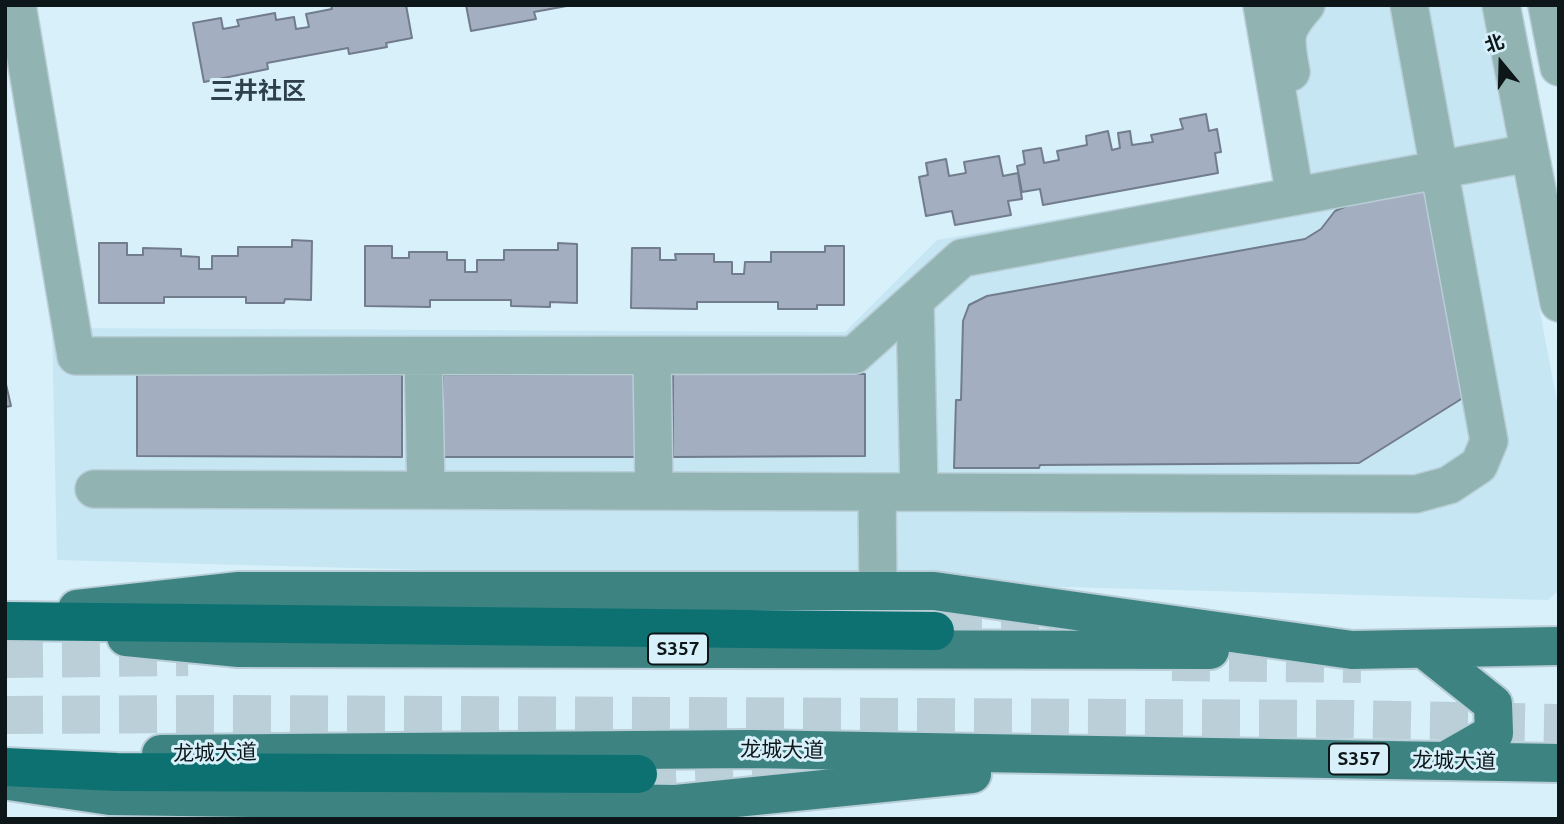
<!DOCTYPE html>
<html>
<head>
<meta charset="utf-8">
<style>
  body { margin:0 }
  #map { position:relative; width:1564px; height:824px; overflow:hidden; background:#d8f0fa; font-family:Ubuntu,"Noto Sans SC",sans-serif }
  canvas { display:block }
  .frame { position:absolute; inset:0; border:7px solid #0d1619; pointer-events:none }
  .north { position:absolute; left:1466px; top:28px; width:70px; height:70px; -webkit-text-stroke:5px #d8f0fa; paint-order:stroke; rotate:341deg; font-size:19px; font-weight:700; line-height:28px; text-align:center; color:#0d1619 }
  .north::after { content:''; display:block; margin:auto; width:24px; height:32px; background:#0d1619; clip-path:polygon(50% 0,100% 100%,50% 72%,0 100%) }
</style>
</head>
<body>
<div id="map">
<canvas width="1564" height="824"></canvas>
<div class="frame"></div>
<div class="north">北</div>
</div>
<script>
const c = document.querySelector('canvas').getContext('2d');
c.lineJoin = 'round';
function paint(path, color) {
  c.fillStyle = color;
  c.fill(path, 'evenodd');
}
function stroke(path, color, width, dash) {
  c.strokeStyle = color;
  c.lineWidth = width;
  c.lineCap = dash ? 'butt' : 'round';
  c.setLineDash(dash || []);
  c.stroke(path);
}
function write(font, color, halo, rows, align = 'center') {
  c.font = font + ' Ubuntu,"Noto Sans SC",sans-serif';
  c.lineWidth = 6;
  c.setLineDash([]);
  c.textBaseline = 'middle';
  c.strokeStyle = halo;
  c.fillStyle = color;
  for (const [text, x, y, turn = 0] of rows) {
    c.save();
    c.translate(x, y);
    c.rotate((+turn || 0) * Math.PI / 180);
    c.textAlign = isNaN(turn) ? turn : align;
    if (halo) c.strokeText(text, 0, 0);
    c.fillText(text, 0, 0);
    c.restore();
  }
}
paint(new Path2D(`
  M1251,5H1481L1559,411V590L1548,600L57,560L52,328L845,332L937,240L1281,180Z`), '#c6e6f4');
const building = new Path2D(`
  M331,5H406L412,38L386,43L387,47L349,54L348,48L267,63L268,69L204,82L193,23L221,18L223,29L239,26L237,20L275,13L276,20L294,17L296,29L309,27L306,14L332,9Z
  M466,5H572L534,12L536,19L471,31Z
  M1206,114L1209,131L1217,129L1221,152L1215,153L1218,173L1043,205L1040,189L1022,192L1017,166L1025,164L1023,151L1041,148L1044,163L1059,160L1057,151L1087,145L1086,136L1108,131L1112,150L1120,148L1118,133L1130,131L1132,145L1153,142L1151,135L1183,129L1180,119Z
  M999,156L1003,176L1018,173L1022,199L1008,201L1011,215L955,225L952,211L926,216L919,177L928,175L926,163L946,159L949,176L966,173L964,162Z
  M1431,188L1466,396L1359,463L1040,465L1039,468H954L956,400H961L963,321L969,305L987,296L1305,239L1321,229L1335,211L1361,200Z
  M292,240L312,241L311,300L285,299L284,303H246V297H164V303H99V243H127V255H143V248L181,249V256L199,257V269H212V256H238V247H292Z
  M558,243L577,244V303L550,302V307L511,306V300H430V307L365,306V246H392V258H409V252H447V260H465V272H477V260H504V250H558Z
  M825,246H844V305H817V309H778V302H697V309L631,308L632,248H660V260H676L675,254H714V262H732V274H744L745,262H771V252H825Z
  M137,374L402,375V457L137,456Z
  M635,374V457H443V375Z
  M673,374H865V456L673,457Z
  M5,380L11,406L5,407Z`);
paint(building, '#a3afc1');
stroke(building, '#717c8d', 2);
stroke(new Path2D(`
  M944,631L1121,629
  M5,659L188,657
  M1172,662L1361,664
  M5,715L213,714L1348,719L1559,723
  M638,774L807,766`), '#bacfd8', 38, [38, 19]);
const minor = new Path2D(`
  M17,5L76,356L854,355L962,258L1529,153
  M1262,5L1295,196
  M1501,5L1559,303
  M1547,5L1559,67
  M1291,72C1285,37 1282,32 1306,5
  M915,300L919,492
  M423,356L426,490
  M652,356L654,491
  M94,489L1416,494L1449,485L1479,465L1489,441L1409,5
  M877,492L878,591`);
const major = new Path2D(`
  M77,609L239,591H934L1352,650L1559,646
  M126,637L239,648L1210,650
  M1424,649L1493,704L1494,733L1445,761
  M161,754L751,749L1559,763
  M9,781L110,796L676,804L972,774`);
const highway = new Path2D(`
  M5,621L935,631
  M5,767L117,772L638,774`);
stroke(minor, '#b8cdd6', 40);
stroke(major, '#b8cdd6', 42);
stroke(highway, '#b8cdd6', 42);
stroke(minor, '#91b3b2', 37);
stroke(major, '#3d8382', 38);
stroke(highway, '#0d7171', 38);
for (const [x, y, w] of [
  [678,649,60],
  [1359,759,60]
]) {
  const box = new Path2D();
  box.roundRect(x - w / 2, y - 15.5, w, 31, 5);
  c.fillStyle = '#d8f0fa';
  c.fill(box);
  stroke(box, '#0d1619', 2);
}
write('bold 19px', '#0d1619', null, [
  ["S357",678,649],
  ["S357",1359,759]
]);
write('21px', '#0d1619', '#d8f0fa', [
  ["龙城大道",782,750,1],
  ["龙城大道",215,753,-1],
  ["龙城大道",1454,761,1]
]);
write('bold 24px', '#2e414a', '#d8f0fa', [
  ["三井社区",258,91]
]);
</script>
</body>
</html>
